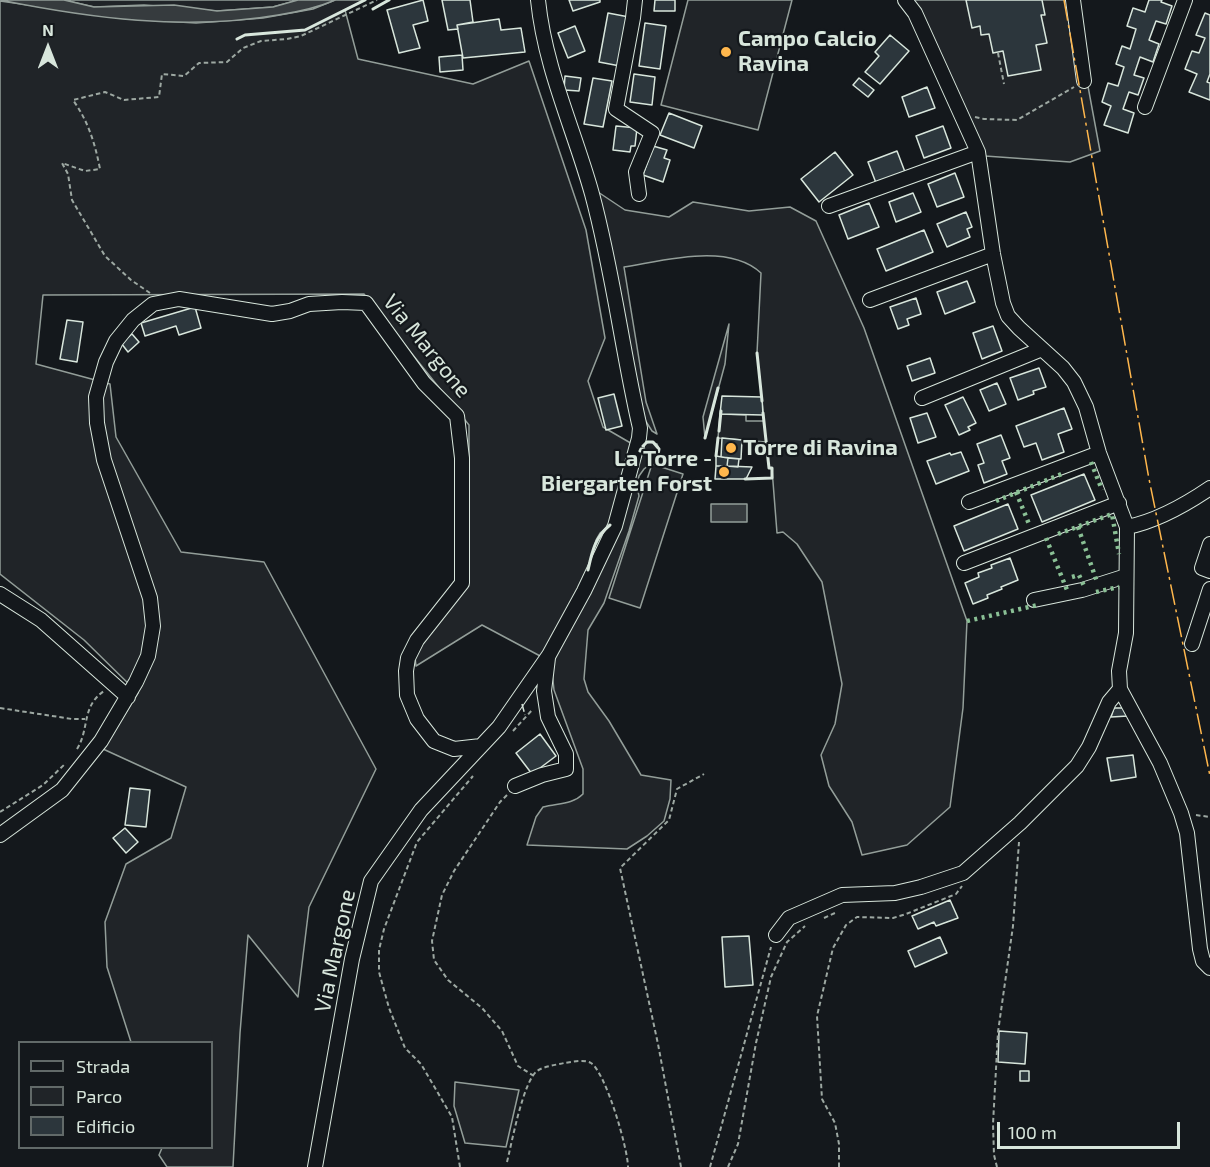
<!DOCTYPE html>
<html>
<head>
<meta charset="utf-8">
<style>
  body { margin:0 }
  #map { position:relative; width:1210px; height:1167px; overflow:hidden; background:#14181c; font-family:"Exo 2",sans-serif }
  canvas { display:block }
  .legend { position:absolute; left:18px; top:1041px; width:195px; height:108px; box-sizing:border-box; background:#14181c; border:2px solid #626a69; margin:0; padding:8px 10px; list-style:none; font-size:18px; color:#d8e6dc }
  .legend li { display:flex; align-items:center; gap:12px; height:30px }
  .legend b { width:30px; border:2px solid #626a69 }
  .north { position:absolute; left:18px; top:18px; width:60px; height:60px; -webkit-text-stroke:4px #14181c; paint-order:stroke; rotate:0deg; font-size:16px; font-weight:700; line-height:24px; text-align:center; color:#d8e6dc }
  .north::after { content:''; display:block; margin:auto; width:21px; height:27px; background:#d8e6dc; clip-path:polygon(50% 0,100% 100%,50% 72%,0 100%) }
  .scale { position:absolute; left:997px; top:1122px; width:183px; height:27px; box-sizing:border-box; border:3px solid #d8e6dc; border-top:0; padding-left:8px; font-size:18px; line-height:21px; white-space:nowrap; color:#d8e6dc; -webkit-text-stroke:4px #14181c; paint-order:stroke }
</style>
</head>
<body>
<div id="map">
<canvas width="1210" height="1167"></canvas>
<ul class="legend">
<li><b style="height:8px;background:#14181c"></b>Strada</li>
<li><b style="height:16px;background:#202428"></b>Parco</li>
<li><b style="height:16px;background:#2c363c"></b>Edificio</li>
</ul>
<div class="north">N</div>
<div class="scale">100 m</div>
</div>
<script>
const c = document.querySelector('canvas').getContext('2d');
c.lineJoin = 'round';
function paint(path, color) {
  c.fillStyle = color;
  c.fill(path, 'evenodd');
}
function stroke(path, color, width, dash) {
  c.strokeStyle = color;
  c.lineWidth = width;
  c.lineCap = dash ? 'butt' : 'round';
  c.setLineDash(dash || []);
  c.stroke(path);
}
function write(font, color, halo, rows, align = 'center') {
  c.font = font + ' "Exo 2",sans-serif';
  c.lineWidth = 4.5;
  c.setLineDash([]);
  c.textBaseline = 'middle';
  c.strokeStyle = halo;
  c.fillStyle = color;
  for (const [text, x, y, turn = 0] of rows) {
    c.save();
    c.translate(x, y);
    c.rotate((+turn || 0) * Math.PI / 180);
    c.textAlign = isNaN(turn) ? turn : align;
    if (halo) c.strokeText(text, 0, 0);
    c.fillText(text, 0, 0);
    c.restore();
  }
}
const green = new Path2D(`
  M64,0H298L273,7L217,11L144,5L94,7Z
  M335,0H365L345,10L358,59L473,84L529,61L586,230L605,338L588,381L603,427L634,445L611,524L600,533L596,540L586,579L542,657L482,625L416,666L415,657L420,642L469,580V425L364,294L43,295L36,364L110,384L116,437L181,552L264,562L376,769L309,907L298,997L248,935L240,1033L233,1167H167L159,1155L162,1148H212V1042H131L107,967L105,922L126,864L171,838L186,787L103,749L138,693L84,640L0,574V1L128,19L196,23L263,18L313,9Z
  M688,0H792L758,130L661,105Z
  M913,0H1072L1100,151L1070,162L985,156Z
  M595,190L625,210L669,217L693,202L749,211L790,207L816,221L864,328L967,621L963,708L950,807L907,845L862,855L852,822L829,786L821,755L835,724L842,684L822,582L797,544L783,532L777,533L772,469L769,468L766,442L718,438L720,414L746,415V421H764L757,353L761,273C728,242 663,261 624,267L646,402L657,434L652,431L645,420Z
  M729,324L725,364L705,438L703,417Z
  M650,442L657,444L659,449L657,459L644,469L639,476L637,486L639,496L629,531L604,603L588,630L584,679L588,692L609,721L641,775L671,780L670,799L664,821L647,836L627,849L527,845L536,817L543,807C558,803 572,805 583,794V769L554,690L551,662L643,444Z
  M652,464L683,474L640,608L609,598Z
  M455,1082L519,1090L506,1147L465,1143L454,1106Z`);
paint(green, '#202428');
stroke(green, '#939e99', 1.5);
const water = new Path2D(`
  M0,0H64L94,7L174,5L217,11L273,7L298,0H335C317,8 297,12 278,15C186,31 89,18 0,0Z
  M711,504H747V522H711Z`);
paint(water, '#363b3e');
stroke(water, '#939e99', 1.5);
const building = new Path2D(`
  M423,0L428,21L413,25L420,48L399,53L387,10Z
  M442,0H470L473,22L457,25L458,29L448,30Z
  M569,0H600V2L573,11Z
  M655,0H675V11H654Z
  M966,0H1042L1045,15H1041L1047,43L1036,45L1041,70L1008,76L1003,51L993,53L989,34L981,35L980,26L972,28Z
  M1149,0H1162L1161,2L1172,6L1166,24L1156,21L1149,40L1159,44L1153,62L1140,57L1134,75L1144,78L1138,95L1129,92L1123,109L1134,113L1128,133L1104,125L1111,106L1102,102L1108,83L1118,86L1124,67L1116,64L1122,46L1130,49L1136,29L1127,26L1133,8L1145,12Z
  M608,13L629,17L620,66L599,62Z
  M1205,13L1210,15V74L1207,82L1210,83V100L1189,92L1197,74L1185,69L1192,51L1199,53L1205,38L1196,35Z
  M499,19L501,30L521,28L525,52L463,58L457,25Z
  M645,23L666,26L660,69L639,66Z
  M575,26L585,51L568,58L558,33Z
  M890,35L909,51L880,84L865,72L879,56L875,52Z
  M462,55L463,70L440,72L439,57Z
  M634,74L655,77L652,105L630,102Z
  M565,76L581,78L579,91L564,90Z
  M593,78L612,81L603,127L584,124Z
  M859,78L874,90L868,97L853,85Z
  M927,87L935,108L909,117L902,97Z
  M669,113L702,126L694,148L660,135Z
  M616,126L637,128L635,146H631L630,152L613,150Z
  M943,126L951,148L924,158L916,136Z
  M653,146L667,150L664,158L670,160L663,182L643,175Z
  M897,151L905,172L876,183L868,162Z
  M835,152L853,175L819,202L801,179Z
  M955,173L964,197L937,207L928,184Z
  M913,193L921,212L896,222L889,202Z
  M869,203L879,227L848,239L839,215Z
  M966,212L972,227L967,229L970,237L947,247L937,224Z
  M924,230L933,252L886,271L877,249Z
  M967,281L975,302L945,314L937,292Z
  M916,298L921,314L907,319L909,325L898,329L890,307Z
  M195,307L201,328L179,335L176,326L145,336L141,323Z
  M67,320L83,322L77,362L60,359Z
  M993,326L1002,351L982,359L973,333Z
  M132,334L139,342L128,352L121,343Z
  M930,358L935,373L912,381L907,366Z
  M1039,368L1046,387L1033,391L1034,394L1018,400L1010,378Z
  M997,383L1006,404L989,411L980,390Z
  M614,394L622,426L606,430L598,398Z
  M722,396L762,397L763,415L720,414Z
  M963,397L976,423L968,427L970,430L959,435L945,405Z
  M1064,408L1072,429L1058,434L1064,452L1042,460L1036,443L1024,447L1016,426Z
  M927,413L936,437L918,443L910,418Z
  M1001,435L1010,458L1002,461L1007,474L984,483L978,465L984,463L977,444Z
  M722,438L742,440L741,459L721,457Z
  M961,452L969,471L936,484L927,461L950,453L951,455Z
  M716,456L728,458L727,466H716Z
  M728,458L739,459L738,467L727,466Z
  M716,466H727L752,467L746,479H715Z
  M1084,474L1095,500L1042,522L1031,495Z
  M1008,504L1018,529L964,551L954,526Z
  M1010,558L1018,580L1001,587L1002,589L987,595L988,598L973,604L965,583L979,577L978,573L992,568L991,565Z
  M1114,708H1124L1128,716L1111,717Z
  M540,734L556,756L532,774L516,753Z
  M1133,755L1136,777L1111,781L1107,758Z
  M130,788L150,790L146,827L125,825Z
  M125,828L138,842L126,853L113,838Z
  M950,900L958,918L936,926L934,922L918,929L912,916Z
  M749,936L753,985L725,987L722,937Z
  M940,937L947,953L915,967L908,951Z
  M999,1031L1027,1033L1025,1064L998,1062Z
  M1020,1071H1029V1081H1020Z`);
paint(building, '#2c363c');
stroke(building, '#d8e6dc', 1.5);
const minor = new Path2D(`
  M635,0L633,18L616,109L652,133L636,172L639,194
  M905,0L915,13L978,152L993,254L1003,303L1008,316L1019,328L1063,368L1074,382L1086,407L1099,453L1127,527L1126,633L1119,671L1120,689L1160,763L1181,813L1187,833L1200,949L1203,961L1210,968
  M1073,0L1084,81
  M1145,107L1185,0
  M829,206L978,152
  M870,300L993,254
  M922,398L1042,349
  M969,502L1099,453
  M1127,527C1157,521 1185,505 1210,488
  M1210,544L1202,568L1210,571
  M964,563L1119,503
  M0,594L41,620L128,697
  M1034,600L1082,590L1126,576
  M1192,644L1210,589
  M515,786L542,775L566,769V754L548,717L544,691L548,658
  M0,835L62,790L101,741L136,682L148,656L153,626L150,598L104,460L97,423L96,397L106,362L116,341L133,320L153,304L179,299L272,314L290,311L309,304L342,302L366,303L424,383L457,416L462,458V583L417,640L408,658L406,671L407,695L417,719L434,741L454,749L481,746
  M776,935L789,918L842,895L895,893L921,887L963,873L1020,823L1077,766L1089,747L1109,702L1120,689
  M315,1167L352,959L371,881L421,810L499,727L549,655L584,591L615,526L639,438L640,428C622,350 613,271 592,194C574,129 545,69 538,0`);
stroke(minor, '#d8e6dc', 16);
stroke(new Path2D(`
  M998,53L1004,84
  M975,117L984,119L1017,120L1074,87
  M150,293L131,280L105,256L72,200L68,174L62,163L85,171L100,169C95,143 88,121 73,100L105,92L124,100L159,97L162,74L184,76L199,63L227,62L243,48L261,41L287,39L301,36L377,0
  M0,708L72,719H85
  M513,731L533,709
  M77,749C90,728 81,707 104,691
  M507,795L500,802L454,871L442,895L432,941L434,960L448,980L482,1008L502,1031L518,1066L534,1076
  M0,812L43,785L66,763
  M1196,815L1210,817
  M824,918L835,913
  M507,1162C512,1142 523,1082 537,1071C544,1066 556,1065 564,1063C572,1062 584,1059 591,1063C606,1073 628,1149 628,1167
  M460,1167L452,1117L421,1064L405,1048L389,1008L379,972V950L384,929L417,842L473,776
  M681,1167L658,1044L620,868L669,820L677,789L704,774
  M710,1167L771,947
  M728,1167L738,1144L756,1043L771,977L787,942L805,926
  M839,1167V1144L835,1123L822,1099L817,1016L833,948L846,925L857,917L893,918L906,914L956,894L962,886
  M997,1167L994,1155L993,1124L998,1032L1013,926L1019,842`), '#9da8a2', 2, [4.5, 3]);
stroke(minor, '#14181c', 14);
stroke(new Path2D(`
  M1091,462L1102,490
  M1016,492L1029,524
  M996,501L1064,473
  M1078,527L1097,582
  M1058,534L1112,514L1119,554
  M1046,538L1067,590
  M1072,577L1079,575L1084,586
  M1096,592L1119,587
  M967,621L1038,605`), '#8ac095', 4.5, [3, 4.5]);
stroke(new Path2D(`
  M522,704L525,715`), '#d8e6dc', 1.5, [8, 3]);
stroke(new Path2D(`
  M373,9L389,0
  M237,39L245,35L305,30L365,0
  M757,353L762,401
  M719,431L721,411
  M705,438L718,388
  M640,451L641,449L658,455L659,449L653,442H647L643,446
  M716,456L718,438
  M745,479L772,478V468H769L763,413
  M588,570C592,552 595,537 610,525`), '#d8e6dc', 3);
stroke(new Path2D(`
  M1064,0L1149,479L1210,776`), '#ffb74d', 1.5, [21, 4.5, 3, 4.5]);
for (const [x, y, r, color] of [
  [726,52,6,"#ffb74d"],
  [731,448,6,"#ffb74d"],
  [724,472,6,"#ffb74d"]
]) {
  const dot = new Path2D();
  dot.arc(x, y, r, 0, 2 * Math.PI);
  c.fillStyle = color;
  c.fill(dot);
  stroke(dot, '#14181c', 2);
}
write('bold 22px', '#d8e6dc', '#14181c', [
  ["Campo Calcio",738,39],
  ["Ravina",738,64],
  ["Torre di Ravina",743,448],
  ["La Torre -",712,459,"right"],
  ["Biergarten Forst",712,484,"right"]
], 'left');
write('22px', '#d8e6dc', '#14181c', [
  ["Via Margone",427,346,51],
  ["Via Margone",335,951,-78]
]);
</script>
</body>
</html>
